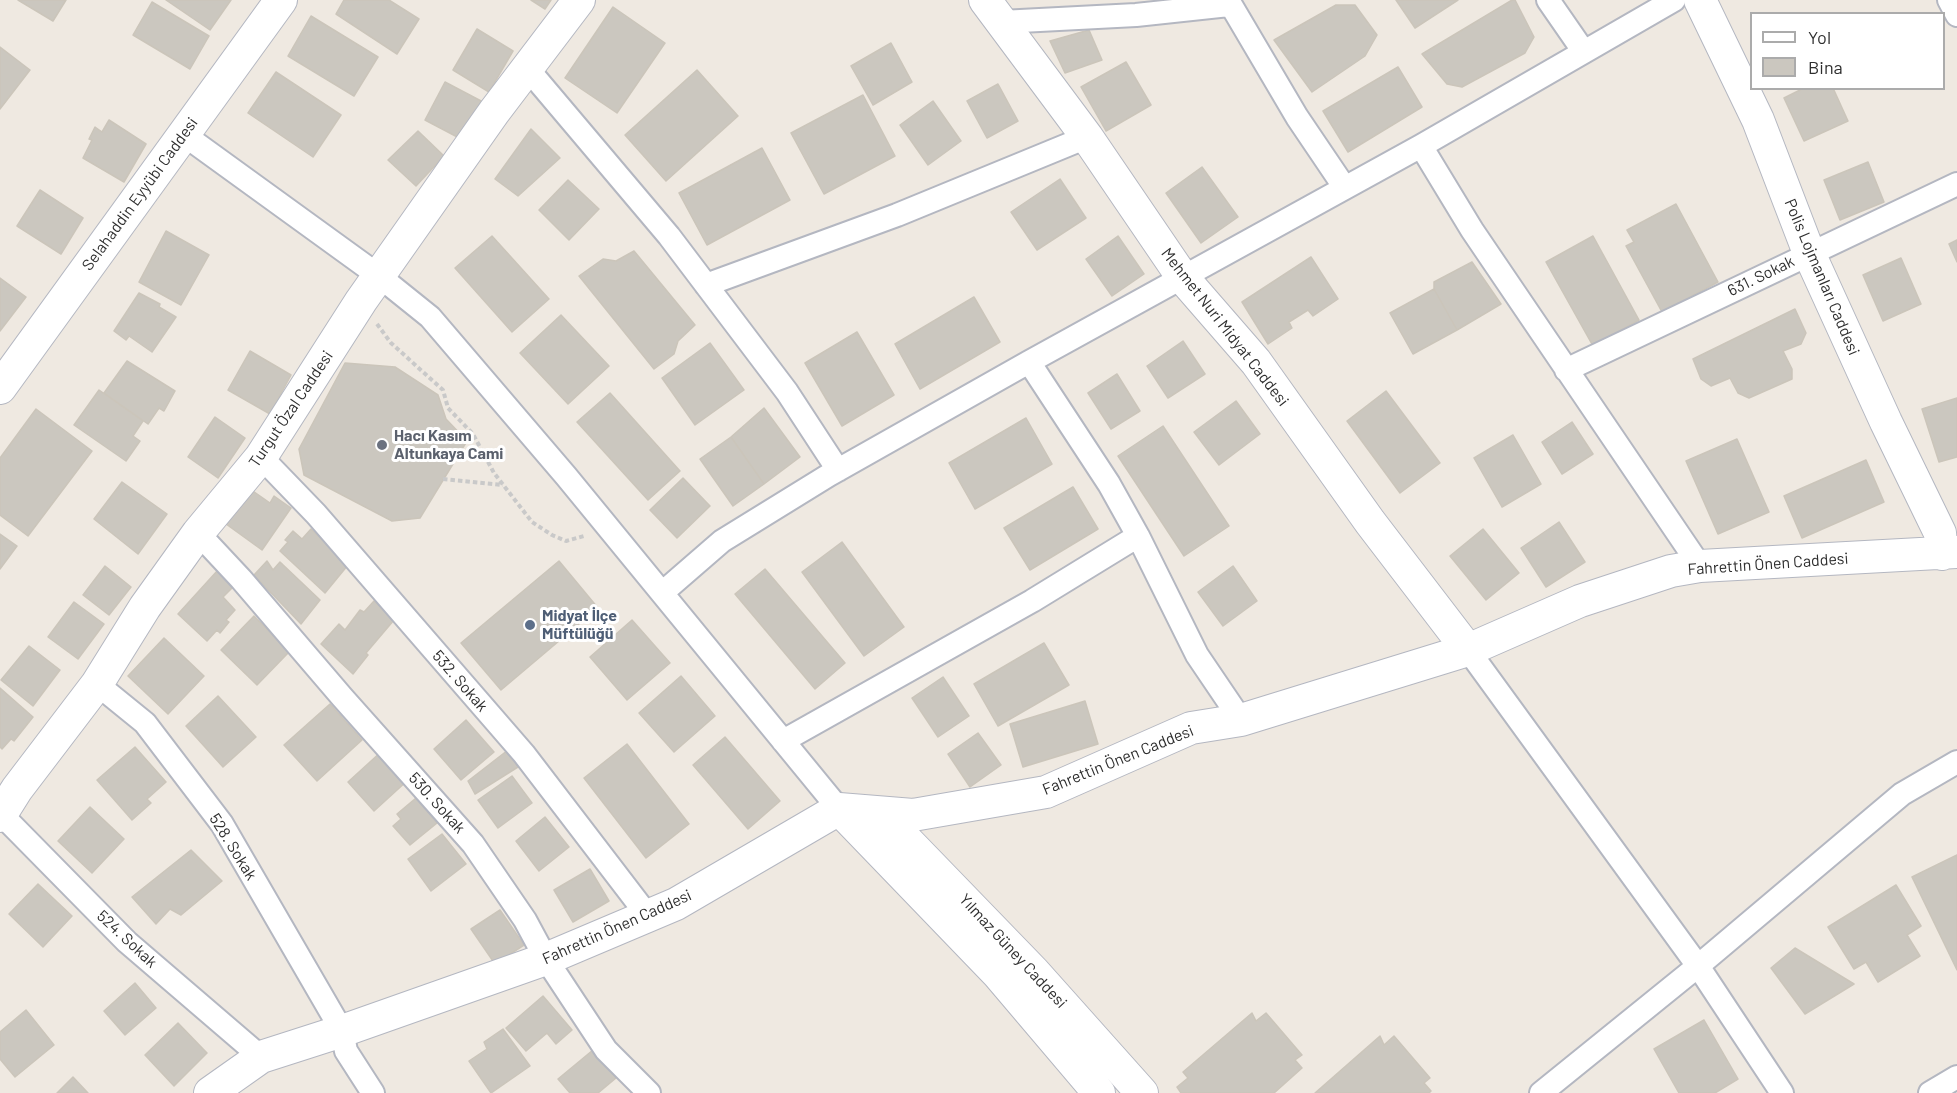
<!DOCTYPE html>
<html>
<head>
<meta charset="utf-8">
<style>
  body { margin:0 }
  #map { position:relative; width:1957px; height:1093px; overflow:hidden; background:#efe9e1; font-family:Barlow,sans-serif }
  canvas { display:block }
  .legend { position:absolute; left:1750px; top:12px; width:195px; height:78px; box-sizing:border-box; background:#fff; border:2px solid #ababab; margin:0; padding:8px 10px; list-style:none; font-size:18px; color:#2e2e2e }
  .legend li { display:flex; align-items:center; gap:12px; height:30px }
  .legend b { width:30px; border:2px solid #ababab }
</style>
</head>
<body>
<div id="map">
<canvas width="1957" height="1093"></canvas>
<ul class="legend">
<li><b style="height:8px;background:#fff"></b>Yol</li>
<li><b style="height:16px;background:#cbc7bf"></b>Bina</li>
</ul>
</div>
<script>
const c = document.querySelector('canvas').getContext('2d');
c.lineJoin = 'round';
function paint(path, color) {
  c.fillStyle = color;
  c.fill(path, 'evenodd');
}
function stroke(path, color, width, dash) {
  c.strokeStyle = color;
  c.lineWidth = width;
  c.lineCap = dash ? 'butt' : 'round';
  c.setLineDash(dash || []);
  c.stroke(path);
}
function write(font, color, halo, rows, align = 'center') {
  c.font = font + ' Barlow,sans-serif';
  c.lineWidth = 6;
  c.setLineDash([]);
  c.textBaseline = 'middle';
  c.strokeStyle = halo;
  c.fillStyle = color;
  for (const [text, x, y, turn = 0] of rows) {
    c.save();
    c.translate(x, y);
    c.rotate((+turn || 0) * Math.PI / 180);
    c.textAlign = isNaN(turn) ? turn : align;
    if (halo) c.strokeText(text, 0, 0);
    c.fillText(text, 0, 0);
    c.restore();
  }
}
const building = new Path2D(`
  M18,0H66L53,21Z
  M166,0H231L210,30Z
  M344,0H389L419,19L397,54L336,14Z
  M531,0H551L545,9Z
  M1396,0H1458L1415,28Z
  M1512,0H1515L1534,37L1525,53L1462,87L1447,84L1422,54Z
  M152,2L209,36L190,69L133,35Z
  M1336,5H1355L1377,35L1365,56L1312,92L1274,40Z
  M613,7L665,43L617,113L565,78Z
  M311,16L378,57L354,96L288,56Z
  M477,29L513,51L489,92L453,70Z
  M1089,30L1102,60L1065,73L1050,41Z
  M891,43L912,82L873,105L851,66Z
  M0,47L30,70L0,109Z
  M1126,62L1151,105L1106,131L1081,87Z
  M1398,67L1422,107L1348,152L1323,111Z
  M697,70L738,116L666,181L625,135Z
  M276,72L341,115L313,157L248,113Z
  M445,82L483,102L463,140L425,120Z
  M998,84L1018,121L987,138L967,101Z
  M1804,88H1833L1848,121L1804,141L1784,98Z
  M863,95L895,156L824,194L791,133Z
  M933,101L961,141L928,165L900,125Z
  M109,120L146,144L124,182L83,158L92,140L89,139L95,127L102,132Z
  M531,129L560,158L518,196L495,179Z
  M418,131L444,156L416,186L388,160Z
  M762,148L790,200L707,245L679,193Z
  M1868,162L1884,202L1840,220L1824,180Z
  M1202,167L1238,217L1201,243L1166,193Z
  M1060,179L1086,218L1037,250L1011,212Z
  M568,180L599,209L569,240L539,210Z
  M40,190L83,218L61,254L17,226Z
  M1676,204L1718,282L1662,312L1626,246L1634,242L1627,230Z
  M166,231L209,255L181,305L139,282Z
  M492,236L549,299L512,332L455,268Z
  M1118,236L1144,274L1112,296L1086,259Z
  M1593,236L1639,320L1593,346L1546,262Z
  M1957,240V262L1949,244Z
  M634,251L695,325L678,341L674,354L654,369L579,276L603,259L616,261Z
  M1311,257L1338,299L1313,316L1308,310L1289,322L1292,328L1268,344L1242,302Z
  M1901,258L1921,304L1883,321L1863,275Z
  M1472,262L1501,304L1457,330L1434,289V282Z
  M0,278L26,297L0,331Z
  M1434,289L1457,330L1413,354L1390,313Z
  M139,293L160,304L159,307L176,317L152,352L129,336L126,340L114,331Z
  M974,297L1000,342L920,389L895,344Z
  M1795,309L1806,333L1801,344L1783,351L1792,369V379L1749,398L1738,393L1730,378L1711,386L1701,379L1693,359Z
  M561,315L609,366L568,404L520,353Z
  M857,332L894,395L842,426L805,363Z
  M1183,341L1205,374L1168,398L1147,366Z
  M710,343L744,390L695,425L662,378Z
  M250,351L291,375L270,414L228,390Z
  M127,361L175,391L164,411L159,408L148,424L104,393Z
  M345,363L395,367L438,395L446,419L467,441L420,518L392,521L304,475L299,449Z
  M1117,374L1140,411L1111,429L1088,393Z
  M99,390L143,421L133,436L140,441L126,461L74,425Z
  M1386,391L1440,463L1400,493L1347,421Z
  M610,393L680,471L648,500L577,422Z
  M1957,398V457L1939,462L1922,409Z
  M1236,401L1260,434L1219,465L1194,432Z
  M764,408L800,457L764,484L731,437Z
  M36,409L92,451L28,536L0,515V458Z
  M215,417L245,438L218,478L188,457Z
  M1026,418L1052,464L975,509L949,463Z
  M1572,422L1593,454L1562,474L1542,442Z
  M1163,426L1229,526L1184,556L1118,456Z
  M1513,435L1541,484L1502,507L1474,458Z
  M731,437L764,484L733,506L700,459Z
  M1737,439L1769,512L1718,534L1686,461Z
  M1866,460L1884,502L1802,538L1784,496Z
  M683,478L710,506L677,538L650,510Z
  M122,482L167,514L138,554L94,519Z
  M1073,487L1098,529L1030,570L1004,528Z
  M250,489L270,503L274,496L291,508L262,550L226,524Z
  M1559,522L1585,562L1546,587L1521,548Z
  M311,529L348,565L325,593L280,551L288,542L285,540L293,531L302,539Z
  M1483,529L1519,573L1486,600L1450,556Z
  M0,534L17,546L0,569Z
  M842,542L904,627L864,656L802,572Z
  M267,561L273,570L280,562L320,600L301,624L254,575Z
  M559,561L598,608L501,690L461,643Z
  M105,566L131,587L109,615L83,595Z
  M1233,566L1257,601L1223,626L1198,592Z
  M765,569L845,663L815,689L735,594Z
  M218,570L233,587L223,597L235,610L226,620L229,622L220,633L217,630L207,641L178,614Z
  M374,601L394,620L366,653L368,655L353,674L321,644L339,624L345,630L360,610L364,612Z
  M74,602L104,624L78,659L48,637Z
  M254,616L289,652L257,685L221,650Z
  M632,620L670,663L627,700L590,657Z
  M164,638L204,676L168,714L128,676Z
  M1044,643L1069,685L998,726L974,684Z
  M29,646L60,670L33,706L1,680Z
  M681,676L715,716L674,752L639,713Z
  M943,677L969,716L938,737L912,698Z
  M0,688L33,717L14,741L11,739L2,749L0,747Z
  M218,696L256,737L223,767L186,726Z
  M1085,701L1098,744L1023,767L1010,724Z
  M330,704L362,740L317,781L284,745Z
  M466,720L494,752L461,780L434,749Z
  M978,733L1001,765L970,787L948,754Z
  M725,737L780,801L748,829L693,765Z
  M627,744L689,824L646,858L584,778Z
  M135,747L166,782L147,799L151,803L132,820L97,780Z
  M508,750L518,767L475,794L468,781Z
  M382,751L408,780L374,811L348,782Z
  M512,776L532,803L498,828L478,800Z
  M416,798L437,823L410,845L393,826L401,819L397,814Z
  M90,807L124,839L92,873L58,841Z
  M545,817L569,847L539,871L516,841Z
  M442,834L466,864L431,891L408,859Z
  M191,850L222,881L181,915L170,909L156,924L132,897Z
  M1957,855V970L1912,877Z
  M590,869L609,901L573,922L554,890Z
  M38,884L72,916L43,947L9,914Z
  M1896,885L1921,926L1907,935L1920,956L1878,982L1866,962L1854,969L1828,927Z
  M500,910L524,945L495,964L471,929Z
  M1795,948L1854,984L1805,1014L1771,968Z
  M135,983L156,1008L125,1035L104,1011Z
  M543,996L572,1030L556,1044L547,1033L526,1051L506,1028Z
  M26,1010L54,1045L15,1077L0,1059V1032Z
  M1252,1013L1256,1021L1266,1013L1302,1055L1295,1060L1302,1068L1274,1093H1181L1177,1087L1188,1078L1183,1072Z
  M1704,1020L1738,1079L1715,1093H1679L1654,1049Z
  M178,1023L207,1053L174,1086L145,1055Z
  M503,1029L530,1066L491,1093L469,1061L487,1049L484,1042Z
  M1380,1036L1384,1045L1394,1036L1430,1078L1424,1083L1431,1091L1429,1093H1315Z
  M593,1050L616,1078L598,1093H570L558,1079Z
  M73,1077L88,1093H57Z`);
paint(building, '#cbc7bf');
stroke(building, '#cbc5ba', 1.5);
const street = new Path2D(`
  M1228,0L1297,117L1345,188
  M1548,0L1584,52
  M1949,0L1957,15
  M1001,22L1136,15L1229,5
  M527,68L669,236L787,392L838,470
  M183,134L379,276L430,317L566,476L839,809
  M1421,146L1472,230L1700,566
  M706,285L897,215L1087,137
  M1029,362L1109,484L1138,536L1197,655L1241,720
  M1566,370L1957,184
  M261,457L316,514L524,754L648,916
  M198,533L241,579L342,697L473,844L525,920L546,959L606,1050L649,1093
  M662,593L722,541L829,475L1029,362L1421,146L1674,0
  M1468,650L1698,966L1782,1093
  M97,684L145,723L222,824L342,1031L346,1051L373,1093
  M783,741L1032,601L1138,536
  M1,814L127,942L261,1057
  M1541,1093L1698,966L1902,794L1957,762
  M1930,1093L1957,1077`);
const secondary = new Path2D(`
  M985,0L1087,137L1183,278L1256,362L1370,522L1468,650
  M1700,0L1758,120L1809,253L1886,422L1940,533L1942,554
  M0,388L281,0
  M839,809L998,974L1099,1093
  M880,813L1034,972L1142,1093
  M0,816L17,789L97,684L145,607L198,533L261,457L361,301L494,112L579,0
  M210,1093L261,1057L342,1031L546,959L676,904L839,809L913,815L1046,792L1191,728L1241,720L1468,650L1580,601L1671,571L1700,566L1957,552`);
stroke(street, '#b4b7c1', 26);
stroke(secondary, '#b4b7c1', 34);
stroke(new Path2D(`
  M377,324L391,343L443,390L448,408L473,434L494,473L532,522L552,535L566,541L584,536
  M443,479L503,485`), '#c9c9c9', 4, [4.5, 3]);
stroke(street, '#fff', 22);
stroke(secondary, '#fff', 32);
for (const [x, y, r, color] of [
  [382,445,6,"#6b7280"],
  [530,625,6,"#5c6f8a"]
]) {
  const dot = new Path2D();
  dot.arc(x, y, r, 0, 2 * Math.PI);
  c.fillStyle = color;
  c.fill(dot);
  stroke(dot, '#fff', 2);
}
write('16px', '#2e2e2e', '#fff', [
  ["Selahaddin Eyyübi Caddesi",140,194,-54],
  ["631. Sokak",1761,276,-26],
  ["Polis Lojmanları Caddesi",1822,277,67],
  ["Mehmet Nuri Midyat Caddesi",1225,327,52],
  ["Turgut Özal Caddesi",291,409,-56],
  ["Fahrettin Önen Caddesi",1768,564,-4],
  ["532. Sokak",460,681,49],
  ["Fahrettin Önen Caddesi",1118,760,-22],
  ["530. Sokak",437,803,48],
  ["528. Sokak",233,847,58],
  ["Fahrettin Önen Caddesi",617,927,-24],
  ["524. Sokak",127,939,43],
  ["Yılmaz Güney Caddesi",1013,951,47]
]);
write('bold 16px', '#5b616d', '#fff', [
  ["Hacı Kasım",394,436],
  ["Altunkaya Cami",394,454]
], 'left');
write('bold 16px', '#4e5e75', '#fff', [
  ["Midyat İlçe",542,616],
  ["Müftülüğü",542,634]
], 'left');
</script>
</body>
</html>
